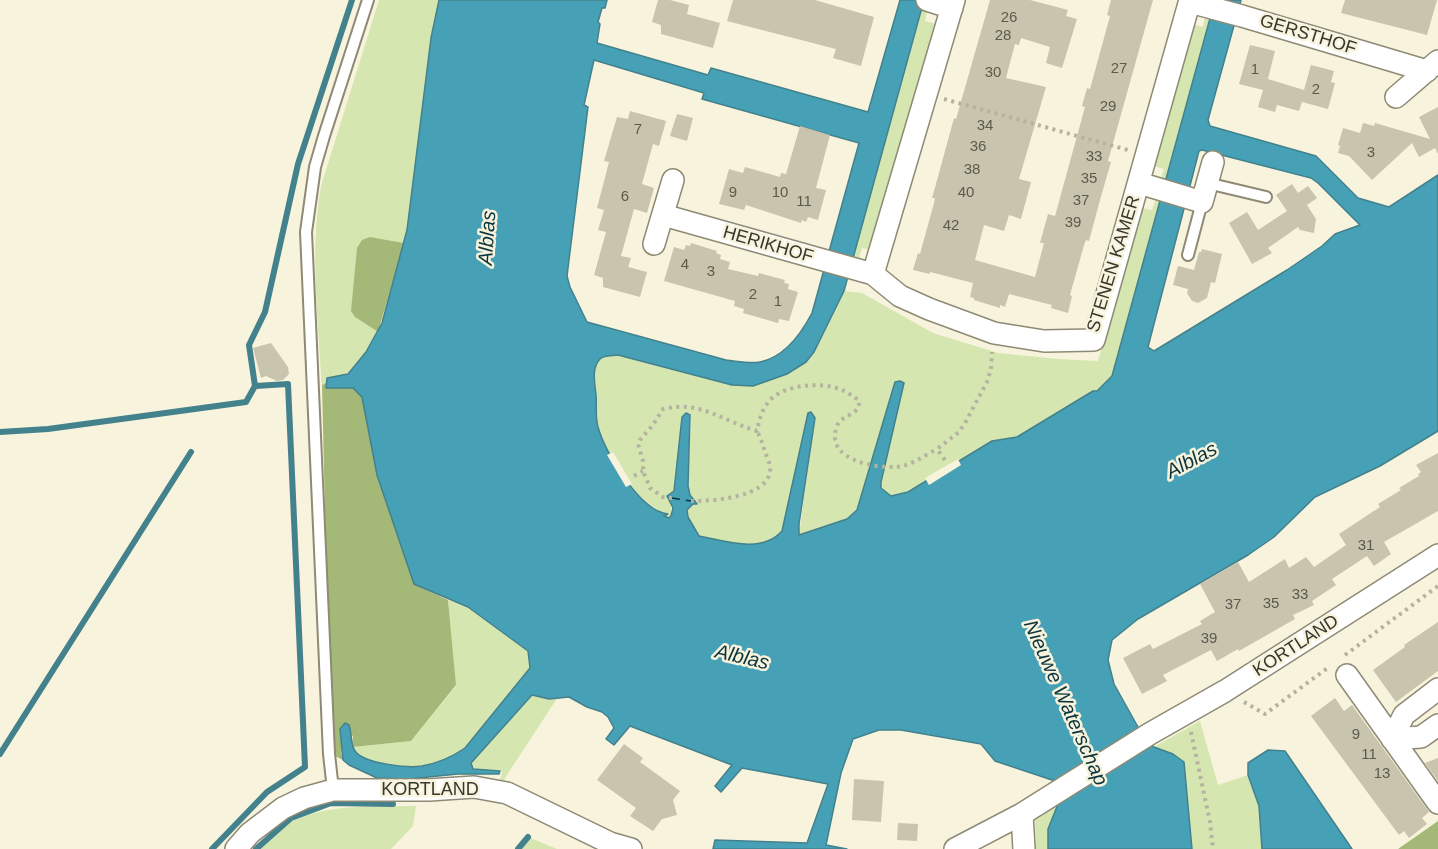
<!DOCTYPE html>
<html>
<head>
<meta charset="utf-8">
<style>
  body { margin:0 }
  canvas { display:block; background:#f8f3dc }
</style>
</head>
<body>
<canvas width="1438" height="849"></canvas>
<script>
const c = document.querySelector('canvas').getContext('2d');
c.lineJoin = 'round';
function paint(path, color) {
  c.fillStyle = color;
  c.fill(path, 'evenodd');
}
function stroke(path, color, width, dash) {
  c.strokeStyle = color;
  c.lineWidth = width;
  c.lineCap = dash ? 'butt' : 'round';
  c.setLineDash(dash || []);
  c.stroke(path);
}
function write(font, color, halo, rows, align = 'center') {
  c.font = font + ' Helvetica,sans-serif';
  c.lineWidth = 5;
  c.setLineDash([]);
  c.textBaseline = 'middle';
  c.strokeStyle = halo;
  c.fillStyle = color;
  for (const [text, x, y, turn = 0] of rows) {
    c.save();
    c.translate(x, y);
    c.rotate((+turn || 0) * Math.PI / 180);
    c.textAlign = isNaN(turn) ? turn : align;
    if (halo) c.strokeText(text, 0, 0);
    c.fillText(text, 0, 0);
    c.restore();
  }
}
paint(new Path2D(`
  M379,0H439L431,38L407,230L404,243L370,237L355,317L378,332L366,352L347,374L327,378L326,383L322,385V391C319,324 309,253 321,186Z
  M921,9L927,12L925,21L936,24L874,251L862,248L859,259L853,258Z
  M1205,15L1210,16L1166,180L1161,178L1164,169L1154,166L1192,24L1203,27Z
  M1156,199H1161L1112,376L1097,391H1093L1017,437L992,441L908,492L891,496C877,489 882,477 885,464L872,461L860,504C851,525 818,528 799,535L815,418L782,531C762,554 725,541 699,536L688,517L687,510L693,504H696L690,495L688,486L691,417L686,413L682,417L674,491L671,494V516L669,518L663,516L666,514C636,502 608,458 598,428C595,418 597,406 596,395C595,384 591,368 600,359C604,355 613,356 618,355L732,385L806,362L814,352L844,291L862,293L933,333L998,353L1058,359L1098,361L1142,208L1152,210Z
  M448,600L468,607L528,651L530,668L465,748C452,757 438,763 422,766C406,769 360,764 353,747L411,741L456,686Z
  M532,694L548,699L558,697L503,781H500L502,771L473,769L470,763Z
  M1200,721L1218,785L1248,775L1259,806L1262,849H1192L1184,763L1154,747Z
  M1058,804L1048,829V849H1036L1035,816Z
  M416,806L413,826L391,849H254C298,801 357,807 416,806Z
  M528,837L557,849H518Z`), '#d5e6b1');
paint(new Path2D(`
  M370,237L404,243L378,332L355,317L351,311L357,248L362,240Z
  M326,383V388H353L362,397L377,475L414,584L448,600L456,685L411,741L353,747L352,745L353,735L341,752L343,760L333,755L330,723L322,385Z
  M1438,821V849H1398Z`), '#a4b877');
const water = new Path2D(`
  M439,0H607L605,8H602L598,22L600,24L597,43L708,75L711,68L868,112L900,0H924L844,291L814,352L806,362L787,374L753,386L732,385L618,355C613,356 604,355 600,359C591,368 595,384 596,395C597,405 595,417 598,427C605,453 640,511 668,514L664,516L669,518L671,516L673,508L667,496L674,491L682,417L686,413L690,415L688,486L690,495L697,504H693L687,510L688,517L699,536C725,541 762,554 782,531L808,413L811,412L815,418L799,524V535L847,519L857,510L895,382L900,381L904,383L881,482V488L891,496L908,492L992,441L1017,437L1093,391H1097L1112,376L1215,0H1241L1208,120L1210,126L1316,156L1358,198L1389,207L1438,175V431L1380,466L1315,497L1274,537L1248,555L1138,619L1112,640L1108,660L1114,684L1143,736L1154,747L1173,754L1184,762L1192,849H1048V829L1058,804L1055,781L995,761L981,744L901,730H879L853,739L841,773L826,845L847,849H713L715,840L807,843L828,784L742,768L721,792L715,786L732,765L630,726L614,745L606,739L614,728L608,717L602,712L587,707L569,697L549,699L532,695L471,763L473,769L500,771L499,774H458L409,779L377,778L349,765L343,760L340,729L345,723L349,725C352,733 350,744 355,751C364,764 408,768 422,766C438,763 452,757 465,748L530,668L528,651L468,607L414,584L377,475L362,397L353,388H326L327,378L348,374L366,352L382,323L407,230L431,38ZM594,60L704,93L702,99L859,143L812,313C801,334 785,357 760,362C749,364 737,361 726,360L587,322L570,287L567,276L588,107L584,105ZM1202,150L1311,178L1318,183L1360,225L1335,234L1322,246L1287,270L1154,351L1148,347L1199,151Z
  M1268,750L1285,751L1352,849H1262L1259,806L1248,775V763Z`);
paint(water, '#47a1b6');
stroke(water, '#43818d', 1.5);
paint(new Path2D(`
  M613,452L632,484L626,487L607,455Z
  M958,459L961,465L929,485L925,478Z`), '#f8f3dc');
stroke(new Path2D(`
  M0,432L48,429L246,402L255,386L249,345L265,312L298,164L352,0
  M0,754L191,452
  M212,849L267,792L305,767L288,384L255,386
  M256,849L291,818L331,803L393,804
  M518,849L528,837`), '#43818d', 6);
stroke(new Path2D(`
  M672,498L691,501`), '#0a353f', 1.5, [8, 6]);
paint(new Path2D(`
  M658,0H670L689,5L687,14L720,23L713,48L661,34V25L652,22Z
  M733,0H815L874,17L861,66L833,58L836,49L727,21Z
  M990,0H1030L1068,10L1066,16L1077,19L1062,68L1046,63L1050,47L1021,38L1019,45L1015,44L1006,78L1046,87L1019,179L1031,182L1021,219L1009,215L1004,231L984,225L975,260L1035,277L1044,243H1040L1048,214L1055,216L1085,107L1082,106L1087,88L1090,89L1110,16L1107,15L1111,0H1153L1108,161L1111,162L1100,200L1089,241L1086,240L1084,245L1070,295L1072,296L1068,313L1051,308L1052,305L1009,294L1005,307L1000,305V308L974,300V298L970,297L973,283L930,272V274L913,270L918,253L920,254L934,203L935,198H932L936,184L954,118L956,119Z
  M1345,0H1437L1427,35L1341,13Z
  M1250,45L1275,51L1268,79L1304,90L1311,65L1334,71L1331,82L1335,83L1328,109L1302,102L1299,111L1277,105L1275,112L1258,107L1263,90L1239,84Z
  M1438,107V154L1435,148L1419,157L1412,143L1372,180L1349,156L1338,153L1340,146L1338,145L1343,128L1360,133L1363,123L1374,126L1375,123L1430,139L1419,117Z
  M630,111L666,121L659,146L653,144L642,184L654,188L647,213L634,209L621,256L631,258L628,267L647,272L640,297L603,287V278L594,275L606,232L598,230L604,210L597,208L609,162L604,161L617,117L628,119Z
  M677,114L693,118L687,141L670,136Z
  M800,126L830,135L816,188L826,190L818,220L808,217L806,222L802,220L801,223L746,205L744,210L719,204L729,169L743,173L745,167L780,177L781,173L786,174Z
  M1292,184L1298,193L1308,186L1317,198L1307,205L1316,219L1314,233L1300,230L1298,227L1268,248L1272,253L1252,264L1229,223L1247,212L1258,230L1287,211L1276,195Z
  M691,243L717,251L716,253L721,255L720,259L730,262L728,269L758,276L759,273L785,280L784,283L789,284L788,289L798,292L789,321L779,319L778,323L743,313L744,309L734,306L735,301L664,281L674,247L684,250L686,245L690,246Z
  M1202,249L1222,254L1215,283L1211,282L1207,298L1198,303L1192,301L1187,293L1188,289L1173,285L1178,266L1194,270L1199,252H1201Z
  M271,343L288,367L289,374L283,380L277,381L266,376L261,378L253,348Z
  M1438,453V511L1384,542L1391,554L1374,566L1367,556L1332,579L1336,585L1312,601L1314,605L1293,615L1295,619L1239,651L1238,649L1217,661L1211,650L1163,675L1167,681L1142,694L1123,658L1150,644L1153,649L1198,626L1202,624L1200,621L1215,612L1200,584L1238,562L1249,582L1285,559L1289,568L1306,557L1314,567L1346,545L1339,534L1380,507L1378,504L1401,490L1399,488L1419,476L1418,474L1421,472L1416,465Z
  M1438,622V671L1396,702L1373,670L1405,647L1404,645Z
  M1335,698L1344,711L1352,705L1429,812L1422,818L1427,824L1409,838L1404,831L1399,835L1311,716Z
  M624,744L643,758L640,762L680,791L673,800L677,815L662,819L653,831L630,816L636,808L597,780Z
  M1438,758V781L1425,763Z
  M854,779L884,781L881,822L852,820Z
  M898,823L918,824L917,841L897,840Z`), '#c9c4ae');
const service = new Path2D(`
  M1207,183L1266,197
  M1188,255L1202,202
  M333,790L329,754L306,232L315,167L324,136L368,0`);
const minor = new Path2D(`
  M927,0L952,8
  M954,0L873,274L900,296L929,309L994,333L1044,341L1094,340L1190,0
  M1190,2L1242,16L1427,71
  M1396,97L1438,61
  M1139,183L1202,202L1213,162
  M663,215L873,274
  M654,244L673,180
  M1347,675L1438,803
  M1438,689L1404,715L1392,739L1421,737L1438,725
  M1022,814L1024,849
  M236,849L250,833L283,808L304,798L333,790H429L474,787L507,793L610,843L631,849
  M955,849L1022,814L1151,733L1225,691L1438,555`);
stroke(service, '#8e8a75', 14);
stroke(minor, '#8e8a75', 24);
stroke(new Path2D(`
  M944,99L1128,150
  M945,460L937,449L959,432L965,423L987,382L991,369L992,352
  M634,476L643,471
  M672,498L663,497L650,488L643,471V461L638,444L640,440L653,425L663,409C701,400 722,421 757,431C759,421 761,412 767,404C780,384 822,381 842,390C848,392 853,397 859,400C861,416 841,414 837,426C824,459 873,468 895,467C909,467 925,455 937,449
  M691,501C712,501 767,498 770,471C771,465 767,458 765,452C763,445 761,438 757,431
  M1345,655L1438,586
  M1244,702L1265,714L1329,667
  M1191,732L1210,822L1213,849`), '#b6b2a0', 4, [3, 4.5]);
stroke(service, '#fff', 10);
stroke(minor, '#fff', 21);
write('15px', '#5d5a4e', null, [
  ["26",1009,18],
  ["28",1003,36],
  ["27",1119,69],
  ["1",1255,70],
  ["30",993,73],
  ["2",1316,90],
  ["29",1108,107],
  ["34",985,126],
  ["7",638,130],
  ["36",978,147],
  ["3",1371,153],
  ["33",1094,157],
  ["38",972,170],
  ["35",1089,179],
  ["9",733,193],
  ["10",780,193],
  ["40",966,193],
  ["6",625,197],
  ["37",1081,201],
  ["11",804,202],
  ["39",1073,223],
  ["42",951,226],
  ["4",685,265],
  ["3",711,272],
  ["2",753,295],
  ["1",778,302],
  ["31",1366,546],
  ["33",1300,595],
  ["35",1271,604],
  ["37",1233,605],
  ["39",1209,639],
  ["9",1356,735],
  ["11",1369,755],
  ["13",1382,774]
]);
write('18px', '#39372e', '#f8f3dc', [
  ["GERSTHOF",1308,35,17],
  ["HERIKHOF",768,245,16],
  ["STENEN KAMER",1114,264,-73],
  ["KORTLAND",1296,646,-33],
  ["KORTLAND",430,790]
]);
write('italic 20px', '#0a353f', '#f8f3dc', [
  ["Alblas",488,238,-86],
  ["Alblas",1192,461,-28],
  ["Alblas",742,658,13],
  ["Nieuwe Waterschap",1065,703,66]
]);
</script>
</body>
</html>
